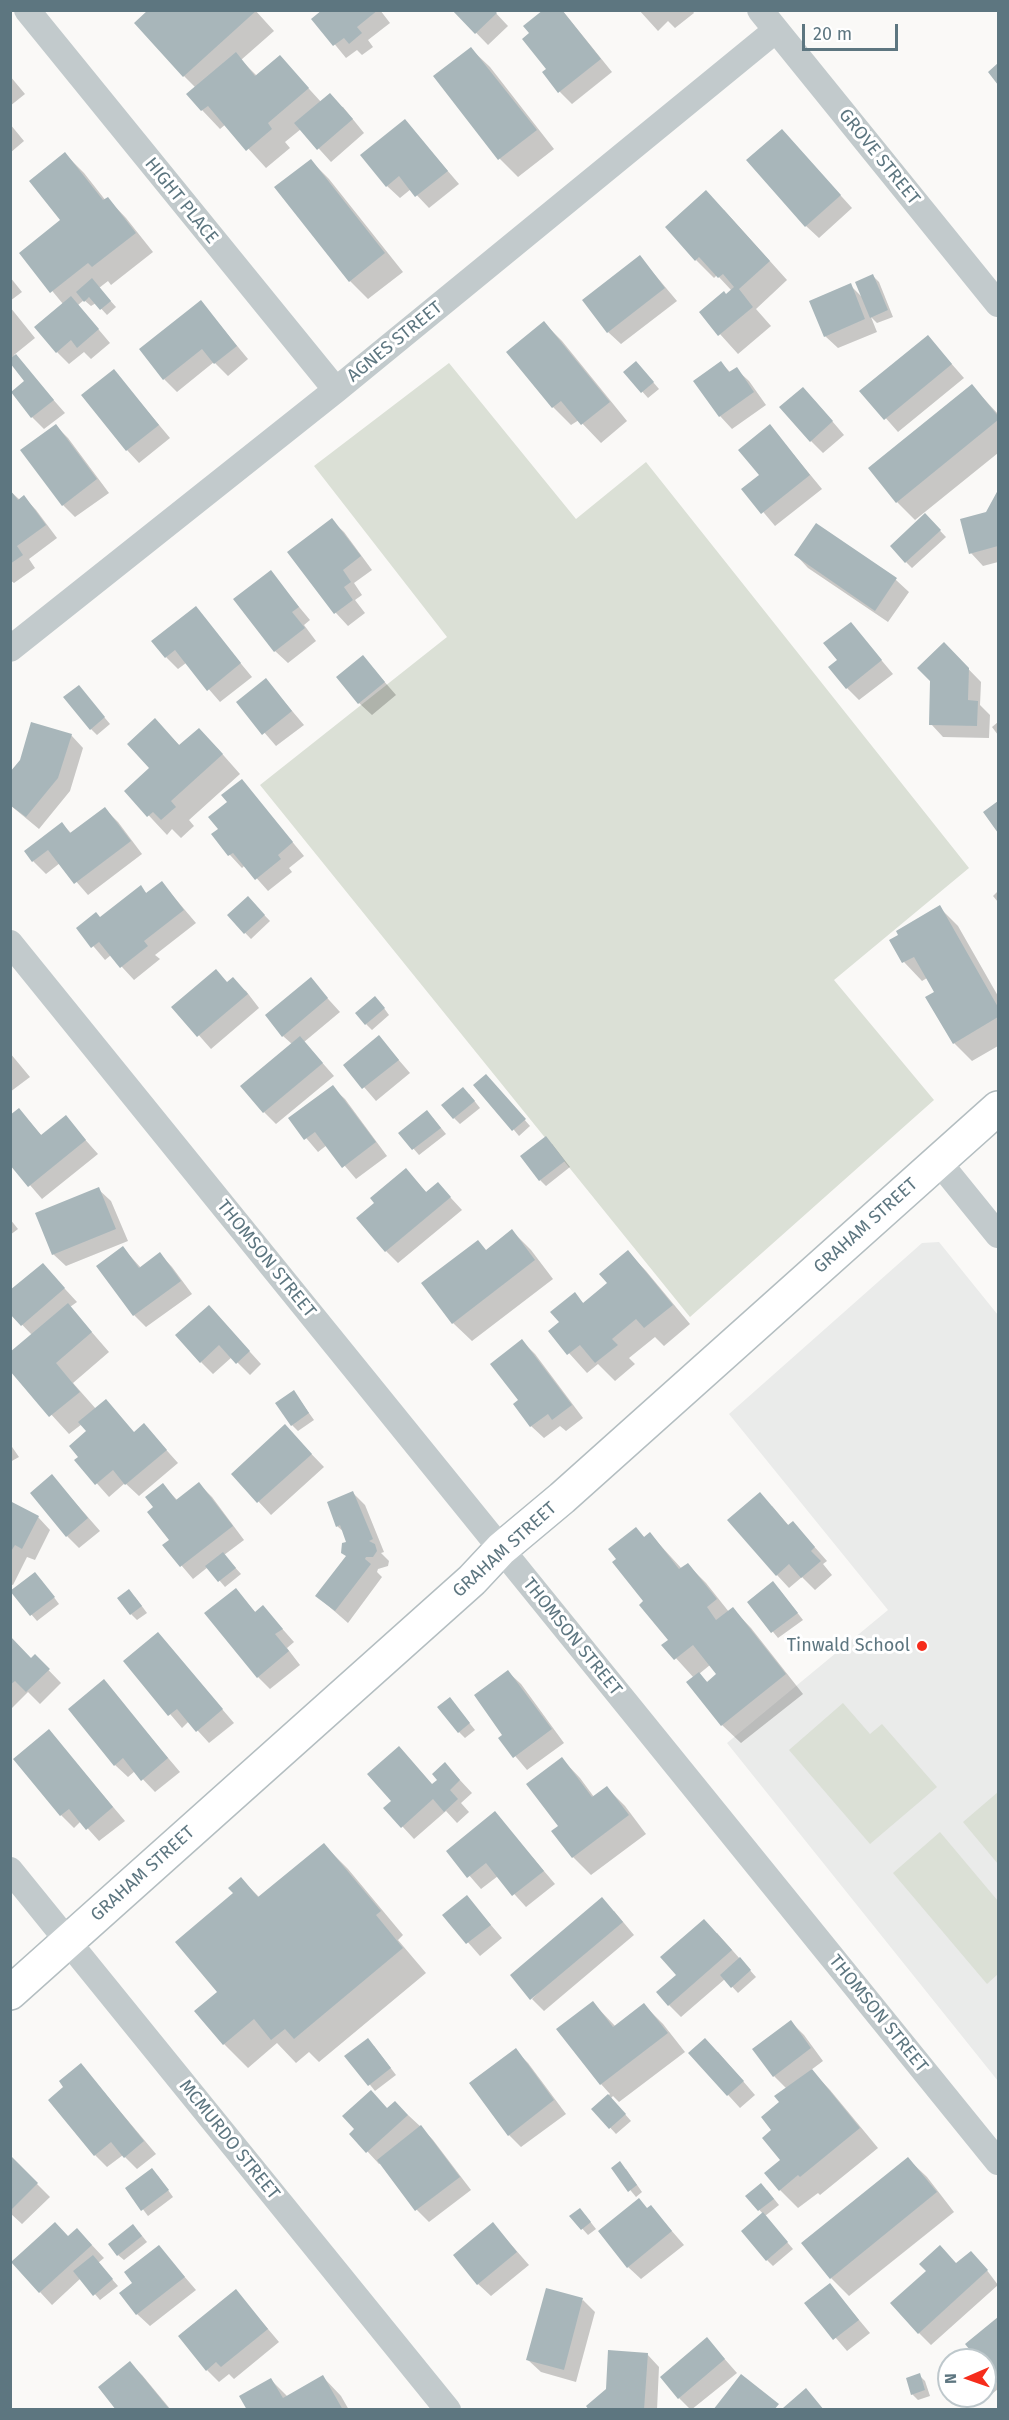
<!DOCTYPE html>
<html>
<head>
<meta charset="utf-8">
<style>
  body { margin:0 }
  #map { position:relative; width:1009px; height:2420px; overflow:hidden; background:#faf9f7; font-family:"Fira Sans",sans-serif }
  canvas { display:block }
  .frame { position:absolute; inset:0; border:12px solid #5d7680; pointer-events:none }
  .north { position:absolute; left:937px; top:2348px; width:60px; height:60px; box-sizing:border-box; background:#fff; border:2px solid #bec8cc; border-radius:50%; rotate:268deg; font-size:16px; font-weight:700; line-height:24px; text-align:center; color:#5d7680 }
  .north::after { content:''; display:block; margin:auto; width:21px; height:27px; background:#f62c1b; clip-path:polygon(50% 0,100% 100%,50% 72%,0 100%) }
  .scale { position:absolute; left:802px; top:24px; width:96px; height:27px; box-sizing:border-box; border:3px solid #5d7680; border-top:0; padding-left:8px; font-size:18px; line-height:21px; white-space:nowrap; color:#5d7680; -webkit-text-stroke:4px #fff; paint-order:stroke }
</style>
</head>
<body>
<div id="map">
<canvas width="1009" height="2420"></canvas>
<div class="frame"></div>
<div class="north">N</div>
<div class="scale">20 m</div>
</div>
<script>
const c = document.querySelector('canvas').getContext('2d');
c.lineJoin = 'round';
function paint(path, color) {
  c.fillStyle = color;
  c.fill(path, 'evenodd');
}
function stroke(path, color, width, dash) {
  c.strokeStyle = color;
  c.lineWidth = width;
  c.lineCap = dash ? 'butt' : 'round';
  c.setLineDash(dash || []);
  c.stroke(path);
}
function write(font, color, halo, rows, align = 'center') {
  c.font = font + ' "Fira Sans",sans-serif';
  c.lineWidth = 6;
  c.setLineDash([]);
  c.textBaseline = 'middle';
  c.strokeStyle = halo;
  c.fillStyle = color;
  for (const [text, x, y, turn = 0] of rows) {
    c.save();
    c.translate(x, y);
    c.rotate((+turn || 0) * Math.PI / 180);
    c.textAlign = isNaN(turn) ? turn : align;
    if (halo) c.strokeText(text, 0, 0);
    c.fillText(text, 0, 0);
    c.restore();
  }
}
paint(new Path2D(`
  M939,1242L998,1315V2081L727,1743L888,1610L729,1414L922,1243Z`), '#eaebea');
paint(new Path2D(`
  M449,363L576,519L646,462L969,868L834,980L934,1100L690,1317L260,785L447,637L314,466Z
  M843,1703L870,1734L882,1724L937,1787L870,1844L789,1750Z
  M998,1792V1864L963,1822Z
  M940,1832L998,1901V1974L987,1984L893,1873Z`), '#dbe0d6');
paint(new Path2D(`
  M151,10H185L187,12L189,10H255L274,31L241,60L257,76L280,57L321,102L343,107L364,133L331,162L301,129L285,142L290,148L266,168L226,124L220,129L202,110L196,88L184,76Z
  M325,10H380L390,23L368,40L373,47L362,55L357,50L346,58L314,19Z
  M454,10H493L508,26L488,45Z
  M562,10L612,72L572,104L560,92L548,70Z
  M639,10H692L694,13L675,28L668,21L658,31Z
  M471,49L490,67L554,149L518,177L500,159L435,77Z
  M10,76L25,94L10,106Z
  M405,121L459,184L429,208L411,189L400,198L387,186Z
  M10,124L24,141L10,153Z
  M794,144L852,208L819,238L806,226Z
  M65,154L84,173L106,201L108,199L126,218L153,252L111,285L108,281L99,288L116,307L107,315L96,303L91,306L84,300L78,305L110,343L91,359L84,352L69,364L57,352L63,304L21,253L62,220Z
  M311,161L329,179L403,272L368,299L350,281Z
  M724,210L787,280L756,309L771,326L738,354L701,313L732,291L717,275L714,278L696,260Z
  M640,257L677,301L621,344L608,332Z
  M873,276L879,282L893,317L877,323L871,317L877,332L838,348L825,336L850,285L863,298Z
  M10,277L22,292L10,301Z
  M201,302L248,359L228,376L214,362L177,392L164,379Z
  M10,307L35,338L14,355L65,413L44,429L32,417L26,381L10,360Z
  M544,323L562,341L627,421L601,443L579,420L571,425L553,407Z
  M928,337L964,378L898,432L862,391Z
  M721,363L731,373L736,369L749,381L766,405L732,429L720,416Z
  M642,369L659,389L648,398L625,372Z
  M114,371L170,438L139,463L127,450Z
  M972,386L998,414V453L915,520L897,502Z
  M815,401L844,435L823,453L811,441Z
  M56,426L68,438L109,493L75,517L63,505Z
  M770,426L822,489L775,526L744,489L761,476Z
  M10,491L20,500L24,497L36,510L57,538L29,559L35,568L14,583L10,580Z
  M998,493V562L983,566L971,553L987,514Z
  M925,515L946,537L912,568L906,562Z
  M331,520L344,532L372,570L354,583L362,595L355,600L365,613L348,626L336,613L289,552Z
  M817,525L896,580L909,592L888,622L808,568L796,555Z
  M270,572L310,620L304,625L316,641L288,663L275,651Z
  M195,608L252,677L220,702L186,663L178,669L166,657Z
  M851,624L893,674L859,700L847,688L839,661Z
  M944,644L981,682L980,705L990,715L989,738L943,737L931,724Z
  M363,657L396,695L372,715L359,703Z
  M266,680L304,725L276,746L238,702Z
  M84,693L110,724L97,735L91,729Z
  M155,720L180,746L217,748L240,774L189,820L194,826L181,838L172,829L167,835L126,791L151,768Z
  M998,722V735L992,727Z
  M71,735L83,748L70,791L39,829L10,805Z
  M242,781L304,856L289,868L292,872L268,891L245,865L242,868L230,855L220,829L229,802Z
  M105,809L118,822L142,854L88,895L60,863L46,874L33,861L62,824L72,834Z
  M162,883L196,923L155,955L160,959L134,980L111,955L105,960L78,928L101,919L141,887L147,894Z
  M998,891V902L993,896Z
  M248,898L270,921L251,939L229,916Z
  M939,907L958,926L998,996V1046L972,1061L954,1043L936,992L927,978L922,981L904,962Z
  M310,979L340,1012L304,1042L334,1076L276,1124L264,1112L292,1044L283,1036Z
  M228,983L246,991L259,1008L211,1049L174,1007Z
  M381,1004L389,1015L372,1030L366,1024Z
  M379,1037L410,1073L376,1101L345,1065Z
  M10,1053L30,1077L10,1092Z
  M492,1082L530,1126L519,1136L514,1130Z
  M332,1087L345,1099L387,1156L356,1179L327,1145L318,1152L290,1119Z
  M469,1094L480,1108L460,1124L454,1118Z
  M19,1110L42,1136L65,1117L98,1154L42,1199L10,1162Z
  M433,1118L446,1134L419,1155L400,1133Z
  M552,1144L570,1167L546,1186L540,1180Z
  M406,1170L427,1193L438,1184L462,1210L398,1263L386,1251L376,1203Z
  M98,1189L111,1201L128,1241L66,1266L53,1254Z
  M10,1219L18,1229L10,1235Z
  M512,1231L531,1250L553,1279L472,1341L453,1323L487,1251Z
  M123,1248L141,1268L160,1254L172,1267L192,1294L146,1327L134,1315Z
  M628,1252L646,1271L690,1324L664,1346L655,1337L629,1358L635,1364L615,1381L598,1364L587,1373L550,1332L561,1323L574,1294L584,1304L609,1283Z
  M43,1265L77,1302L70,1307L109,1352L73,1383L96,1409L135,1433L144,1425L178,1463L139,1496L125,1483L109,1497L76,1460L80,1457L88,1431L82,1424L69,1434L10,1369L32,1335L10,1312Z
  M221,1320L261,1364L250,1375L232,1357L213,1374L201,1362Z
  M522,1341L535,1354L583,1418L566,1431L560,1426L544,1438L531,1426L520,1400Z
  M294,1392L314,1420L298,1431L292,1425Z
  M297,1439L324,1467L271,1515L233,1474Z
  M10,1444L19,1457L10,1462Z
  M52,1476L100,1531L79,1548L67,1536Z
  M199,1484L212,1497L244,1540L224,1555L241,1574L225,1587L208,1567L193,1579L164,1545L171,1540L155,1508L163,1485L178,1501Z
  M353,1493L365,1505L384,1552L381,1553L389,1561L388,1566L378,1569L377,1572L382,1577L348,1623L317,1596L347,1557L348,1543L345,1533L337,1526Z
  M10,1503L38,1517L50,1530L35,1560L27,1557L13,1585L10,1584Z
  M772,1506L789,1526L805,1536L827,1561L823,1564L832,1575L815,1590L802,1577L789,1588L777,1575Z
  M636,1529L645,1538L650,1534L682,1569L688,1565L706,1583L729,1612L733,1609L751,1628L803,1694L741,1743L722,1725L694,1678L664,1645L670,1641L645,1601ZM710,1665L718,1675L708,1683L699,1674Z
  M41,1580L59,1604L37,1621L12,1592Z
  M779,1589L803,1620L778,1638L749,1602Z
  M236,1590L256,1613L263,1607L294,1642L287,1648L300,1665L270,1689L258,1677Z
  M135,1597L147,1613L137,1620L131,1614Z
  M158,1634L234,1723L209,1743L189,1721L182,1728L125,1661Z
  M10,1638L31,1659L35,1656L61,1683L40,1704L28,1692L10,1710Z
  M508,1672L521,1684L564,1743L527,1770L500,1738L505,1735Z
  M103,1681L180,1772L155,1792L135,1771L128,1777L115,1765Z
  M455,1705L475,1730L465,1738L459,1732Z
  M49,1731L125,1821L99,1841L81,1821L74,1828L61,1815Z
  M562,1759L580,1778L594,1797L607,1788L625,1806L646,1834L591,1875L573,1857L560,1827Z
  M445,1764L472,1793L461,1803L469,1812L457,1823L446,1811L414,1839L402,1826L439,1780Z
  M495,1813L555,1884L526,1907L498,1876L481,1889L448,1851Z
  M324,1845L348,1869L403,1935L398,1940L426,1973L319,2062L309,2052L296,2063L277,2043L248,2068L224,2044L219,1993L235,1893L241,1879L260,1898Z
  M467,1897L502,1938L480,1956L444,1915Z
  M614,1911L634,1935L544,2011L532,1999Z
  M717,1933L756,1977L738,1993L725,1979L681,2017L669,2005L678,1975Z
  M593,2003L616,2027L644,2005L663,2024L685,2052L619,2102L613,2096L611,2098L631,2121L616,2134L593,2109L610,2094L601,2084Z
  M791,2022L804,2035L823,2061L811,2070L830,2090L878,2148L820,2195L818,2193L798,2208L780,2190L782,2160L773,2130L787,2089L774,2076Z
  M374,2046L396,2075L375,2091L347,2056Z
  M515,2050L528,2063L566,2114L521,2147L509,2135Z
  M718,2052L755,2095L740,2108L690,2053Z
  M81,2065L156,2154L137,2169L123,2155L107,2167L95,2155L65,2087Z
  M388,2109L408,2115L421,2127L433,2140L471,2190L429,2222L417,2210L381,2163L379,2164L367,2151Z
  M10,2157L50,2197L22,2224L10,2213Z
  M908,2159L927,2177L954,2212L849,2296L831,2278Z
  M613,2169H626L642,2192L636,2197Z
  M158,2176L173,2197L148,2216L127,2188Z
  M767,2190L779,2205L765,2216L793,2249L773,2266L767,2260L763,2214L747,2196Z
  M651,2207L684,2245L641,2279L628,2267L648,2209Z
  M585,2215L596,2229L588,2235L571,2216Z
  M493,2224L529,2265L491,2296L478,2284Z
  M139,2232L147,2242L124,2260L118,2255Z
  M68,2238L89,2242L104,2258L98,2263L118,2286L100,2300L81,2278L52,2305L40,2292Z
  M159,2247L196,2290L150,2326L137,2314L134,2283Z
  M957,2265H983L998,2285L931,2345L919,2333L928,2271Z
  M830,2285L870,2333L847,2351L806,2303Z
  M236,2291L279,2342L234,2379L229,2374L219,2382L207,2370Z
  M583,2300L595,2312L576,2382L541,2372L528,2360Z
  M998,2319V2389L987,2398L985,2396V2360H980L967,2344Z
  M707,2339L737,2373L691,2410L679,2398Z
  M647,2354L659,2367L657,2410H591Z
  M130,2363L142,2375L171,2410H118Z
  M919,2375L925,2381L930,2396L918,2400L912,2394Z
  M323,2377L341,2396L349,2410H249L271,2380L288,2397Z`), '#0003');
paint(new Path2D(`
  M148,10L186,12L257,10L183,77L134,23Z
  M322,10H378L357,27L362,33L349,44L344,38L333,46L311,19Z
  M452,10H494L497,13L475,34Z
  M543,10H562L601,59L558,93L542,72L546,69L522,39L529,33L523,26Z
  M471,47L537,130L498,160L433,76Z
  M236,52L255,76L280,55L309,88L268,123L272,129L246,151L208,106L201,111L186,94Z
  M998,63V85L988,72Z
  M330,93L353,119L317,150L294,123Z
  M405,119L448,171L415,197L399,176L386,187L360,155Z
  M782,129L841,195L805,227L746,160Z
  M65,152L103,200L108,197L136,233L92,267L88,263L50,293L19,253L60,220L29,181Z
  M311,159L385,253L349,282L274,187Z
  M706,190L770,261L739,289L753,307L718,336L699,312L724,291L726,294L734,287L723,274L718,278L699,257L695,261L665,227Z
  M640,255L665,288L607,333L582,300Z
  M873,274L888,310L870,318L855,282Z
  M92,278L111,301L100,310L89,297L84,302L76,292Z
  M851,283L865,319L824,337L809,301Z
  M71,296L99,329L77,348L71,340L56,353L34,327Z
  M201,300L237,346L214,364L202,349L163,380L139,349Z
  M544,321L610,402L581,425L561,401L552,408L506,352Z
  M928,335L952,364L884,420L859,391Z
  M16,354L54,400L31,418L11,392L24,381L10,363V359Z
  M636,361L654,382L641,393L623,372Z
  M721,361L729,372L737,367L754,392L719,417L693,381Z
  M114,369L159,425L126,451L81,395Z
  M972,384L998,416V420L896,503L868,468Z
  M803,387L833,421L810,442L779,407Z
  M56,424L97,479L62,506L20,450Z
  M770,424L810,475L761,514L741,489L759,475L738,450Z
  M10,490L18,500L24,495L46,525L17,546L23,555L10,564Z
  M998,490V546L969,554L960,519L986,512Z
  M925,513L941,530L905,563L890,546Z
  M332,518L361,556L343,570L351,582L344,587L353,600L334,614L287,552Z
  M816,523L897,578L875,611L794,555Z
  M271,570L299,607L292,612L305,628L274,652L233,599Z
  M196,606L241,663L207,691L175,650L165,658L151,641Z
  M851,622L882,660L846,689L828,667L837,660L823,643Z
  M944,642L969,668L968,700L978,701L977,726L929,725L930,681L917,668Z
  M363,655L385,682L358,704L336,677Z
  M266,678L292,711L262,735L236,702Z
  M79,685L105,717L90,730L63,697Z
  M155,718L179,745L199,728L223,754L171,801L176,807L161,820L153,812L147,817L124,791L149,768L127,744Z
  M31,722L72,734L58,778L26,817L10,805V772L20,760Z
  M242,779L293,842L278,855L281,859L255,880L233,853L228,856L211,834L218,829L208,817L227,802L221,795Z
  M998,801V833L983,812Z
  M105,807L131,841L74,884L48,850L32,862L24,851L62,822L70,833Z
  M162,881L184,910L144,941L148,946L120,968L99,942L91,948L76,928L96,912L100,917L141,885L146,893Z
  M248,896L265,915L244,934L227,915Z
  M940,905L998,1007V1017L953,1044L925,997L934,992L914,957L902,963L889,940L898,935L896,931Z
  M216,969L227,982L233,977L248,994L197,1037L171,1007Z
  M311,977L328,998L282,1037L265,1015Z
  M375,996L385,1008L365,1025L355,1013Z
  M379,1035L399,1060L362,1089L343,1065Z
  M300,1036L323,1063L263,1113L240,1086Z
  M486,1074L526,1119L512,1131L473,1085Z
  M333,1085L376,1142L342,1168L315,1132L304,1140L288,1118Z
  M463,1087L475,1101L453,1119L441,1105Z
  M19,1108L41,1135L66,1115L86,1140L28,1187L10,1165V1115Z
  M427,1110L441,1128L412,1150L398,1133Z
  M546,1136L565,1161L539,1181L520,1156Z
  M406,1168L426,1192L438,1182L451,1197L385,1252L356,1218L374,1203L370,1198Z
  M99,1187L116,1229L52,1255L35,1213Z
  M512,1229L535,1260L452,1324L421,1283L478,1240L486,1250Z
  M123,1246L139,1268L160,1252L181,1281L133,1316L96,1266Z
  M628,1250L673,1305L644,1328L636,1319L612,1339L618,1345L595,1363L580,1345L567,1355L548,1331L559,1322L550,1312L575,1292L583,1303L607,1283L599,1274Z
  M43,1263L65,1288L21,1326L10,1314V1290Z
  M68,1303L92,1332L56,1363L80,1392L49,1417L10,1371V1352Z
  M209,1305L250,1351L236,1364L219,1345L200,1363L175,1335Z
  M522,1339L572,1405L552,1420L548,1414L530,1427L513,1404L518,1400L490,1364Z
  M294,1390L309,1413L291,1426L275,1403Z
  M106,1399L134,1432L144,1423L167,1450L125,1485L113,1470L95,1485L74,1460L78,1457L69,1446L86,1431L78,1422Z
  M285,1424L312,1454L257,1503L231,1474Z
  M52,1474L88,1518L66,1537L30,1493Z
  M199,1482L233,1526L180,1567L162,1545L169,1540L147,1512L153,1507L145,1497L163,1483L176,1500Z
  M353,1491L373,1539L369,1541L375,1544L377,1551L373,1557H366L365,1559L371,1564L335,1611L315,1596L346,1556L341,1553L342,1543L346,1542L340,1525L336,1527L327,1502Z
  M760,1492L788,1525L793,1521L815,1547L811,1551L821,1561L801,1578L789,1564L776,1576L727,1520Z
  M10,1501L39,1516L22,1549L15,1545L10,1553Z
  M636,1527L644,1537L650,1532L679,1569L688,1563L717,1599L707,1607L716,1620L733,1607L786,1674L721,1726L686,1682L699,1672L707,1682L716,1674L693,1645L674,1660L661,1645L668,1640L639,1605L643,1601L612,1562L616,1559L608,1549Z
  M223,1552L236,1568L218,1582L205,1566Z
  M35,1572L55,1597L30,1616L10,1591Z
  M773,1581L798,1613L771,1633L747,1602Z
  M236,1588L255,1612L263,1605L283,1629L275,1634L289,1651L257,1678L204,1613Z
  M129,1589L142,1606L130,1615L117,1598Z
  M158,1632L223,1709L196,1732L177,1709L168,1716L123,1661Z
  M10,1636L31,1658L35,1654L50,1669L26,1692L15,1681L10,1685Z
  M508,1670L552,1729L513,1758L498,1738L502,1735L474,1695Z
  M104,1679L168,1758L141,1781L123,1758L114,1766L68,1709Z
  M450,1697L470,1723L458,1733L437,1707Z
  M49,1729L113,1807L86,1830L69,1809L60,1816L13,1759Z
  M399,1746L432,1784L437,1780L432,1774L445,1762L460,1780L450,1790L458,1799L444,1812L433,1799L401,1828L383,1808L391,1801L367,1774Z
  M562,1757L592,1797L607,1786L629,1815L572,1858L551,1831L558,1826L526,1784Z
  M495,1811L544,1871L512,1896L486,1863L467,1878L446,1851Z
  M324,1843L381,1911L376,1915L403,1948L294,2039L285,2029L271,2040L254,2019L223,2045L194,2011L217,1992L175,1942L233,1893L228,1888L241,1877L258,1897Z
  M467,1895L491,1925L466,1944L442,1915Z
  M602,1897L623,1922L530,2000L510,1975Z
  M704,1919L732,1950L668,2006L656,1992L676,1975L660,1957Z
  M740,1957L751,1970L731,1988L720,1975Z
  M593,2001L613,2027L644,2003L668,2033L600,2085L556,2029Z
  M791,2020L811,2048L773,2077L752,2049Z
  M368,2038L391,2068L368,2086L344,2056Z
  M705,2038L744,2081L727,2096L688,2053Z
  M516,2048L554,2100L508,2136L469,2083Z
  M81,2063L144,2141L124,2158L111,2142L94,2156L48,2100L63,2087L59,2081Z
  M812,2069L860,2128L800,2177L798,2175L779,2191L764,2173L780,2160L762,2138L771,2130L761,2117L779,2102L774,2096Z
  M371,2090L387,2108L395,2101L408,2115L366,2153L349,2134L354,2129L342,2116Z
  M608,2094L626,2114L609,2129L591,2109Z
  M421,2125L460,2177L415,2211L377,2160Z
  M10,2155L38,2183L10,2211Z
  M908,2157L937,2192L830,2279L801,2243Z
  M620,2161L637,2185L628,2192L611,2168Z
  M152,2168L169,2190L141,2211L125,2188Z
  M761,2183L774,2199L758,2211L745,2196Z
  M639,2198L647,2208L651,2205L672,2231L627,2268L598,2231Z
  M580,2208L591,2222L581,2230L569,2216Z
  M763,2212L788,2242L766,2261L741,2231Z
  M55,2222L68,2236L77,2228L92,2245L39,2293L11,2262Z
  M493,2222L517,2252L477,2285L453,2255Z
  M133,2224L142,2236L117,2256L108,2244Z
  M159,2245L185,2277L136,2315L119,2293L132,2283L124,2272Z
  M940,2245L956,2263L971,2251L988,2270L918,2334L890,2303L926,2271L919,2264Z
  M93,2255L113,2279L93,2296L73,2271Z
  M830,2283L859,2320L833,2340L804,2303Z
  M546,2288L583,2298L564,2370L526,2360Z
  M236,2289L268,2329L221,2367L216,2362L206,2371L178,2336Z
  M998,2317V2381L996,2383L989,2375L985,2378V2360H978L965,2344Z
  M707,2337L725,2359L678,2399L660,2377Z
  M608,2350L648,2353L644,2410H589L586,2406L606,2389Z
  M130,2361L170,2410H116L98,2387Z
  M920,2373L925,2390L911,2395L906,2378Z
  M741,2374L779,2404L774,2410H713Z
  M323,2375L343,2410H247L239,2396L271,2378L283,2398Z
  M806,2388L824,2410H784L783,2408Z`), '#a8b6ba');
const secondary = new Path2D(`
  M10,1993L472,1580L501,1549L562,1498L998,1108`);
stroke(secondary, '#b4bec1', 36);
stroke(new Path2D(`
  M27,10L336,390
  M760,10L998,304
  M10,649L336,390L776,30
  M10,943L998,2162
  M938,1161L998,1235
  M10,1870L448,2410`), '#c2cacc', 26);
stroke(secondary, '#fff', 33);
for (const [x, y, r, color] of [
  [922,1646,6,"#f62c1b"]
]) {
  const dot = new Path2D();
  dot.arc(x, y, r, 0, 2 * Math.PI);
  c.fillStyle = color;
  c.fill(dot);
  stroke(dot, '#fff', 2);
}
write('18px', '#5d7680', '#fff', [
  ["GROVE STREET",879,157,51],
  ["HIGHT PLACE",181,201,51],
  ["AGNES STREET",395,342,-39],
  ["GRAHAM STREET",866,1226,-42],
  ["THOMSON STREET",266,1259,51],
  ["GRAHAM STREET",505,1550,-42],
  ["THOMSON STREET",572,1637,51],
  ["GRAHAM STREET",143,1874,-42],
  ["THOMSON STREET",878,2014,51],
  ["MCMURDO STREET",229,2140,51]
]);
write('18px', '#5d7680', '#fff', [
  ["Tinwald School",910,1646]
], 'right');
</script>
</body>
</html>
